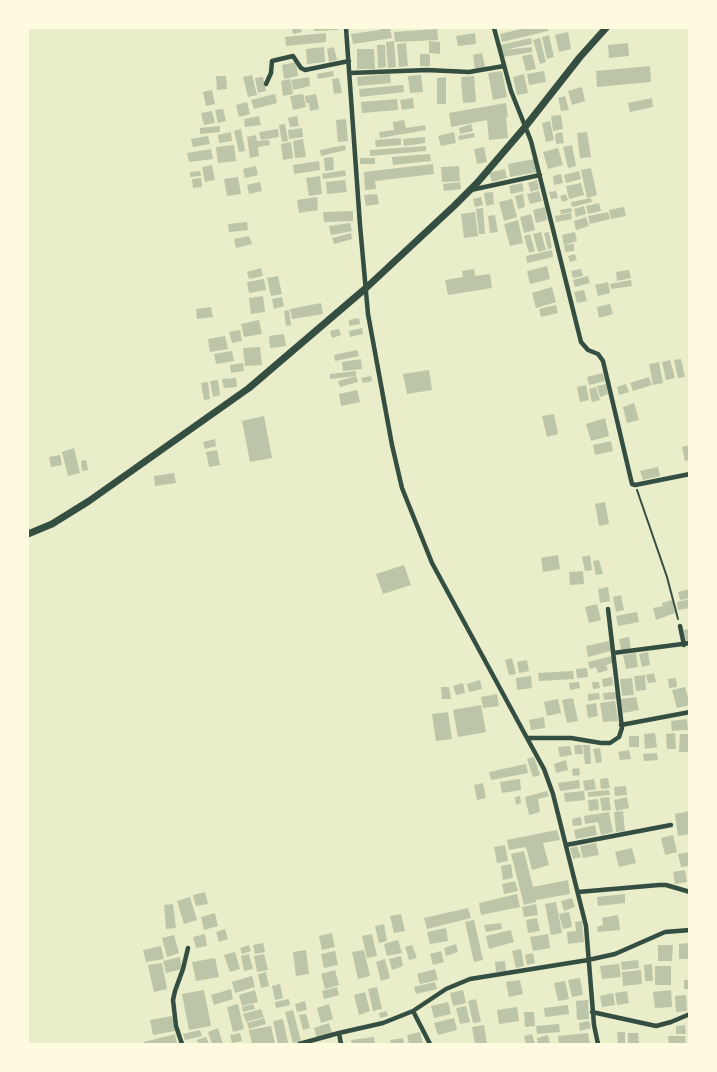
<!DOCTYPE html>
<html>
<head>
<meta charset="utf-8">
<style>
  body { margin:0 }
  #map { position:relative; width:717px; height:1072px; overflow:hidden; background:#e9edc9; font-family:Raleway,sans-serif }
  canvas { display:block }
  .frame { position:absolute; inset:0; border:29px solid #fefae0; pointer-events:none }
</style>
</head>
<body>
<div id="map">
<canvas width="717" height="1072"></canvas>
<div class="frame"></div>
</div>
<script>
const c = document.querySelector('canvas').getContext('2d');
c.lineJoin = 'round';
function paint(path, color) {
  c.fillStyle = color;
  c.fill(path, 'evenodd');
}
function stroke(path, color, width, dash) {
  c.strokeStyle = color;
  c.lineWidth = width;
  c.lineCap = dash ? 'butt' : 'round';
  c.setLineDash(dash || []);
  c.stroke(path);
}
paint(new Path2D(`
  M292,28H301L302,32L293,34Z
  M314,28H338V30L314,31Z
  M380,28H390L392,38L353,44L351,34L380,30Z
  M526,28H548V31L502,42L500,34Z
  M437,29L438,40L395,42L394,32Z
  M568,32L571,49L559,52L555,35Z
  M326,33V42L286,46L285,37Z
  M475,33L476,44L458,46L456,36Z
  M549,35L554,57L547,59L542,37Z
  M531,38L532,44L504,50L532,47V52L503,57L500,45Z
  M540,38L546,62L540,64L533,40Z
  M394,41L396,67L388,68L386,42Z
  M429,41L440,42V54L429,53Z
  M406,43L408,66L399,67L397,44Z
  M628,43L629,56L609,58L608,45Z
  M377,45H385L386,67L378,68Z
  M324,47L325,62L307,64L306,49Z
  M334,47L337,60L329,62L327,49Z
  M357,49H374L375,69H357Z
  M482,53L485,67L475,69L473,55Z
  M420,54H430V66H420Z
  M532,54L536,69L526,71L522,56Z
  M296,62L298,76L284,79L282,65Z
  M650,66L651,82L597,87L596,71Z
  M333,71L334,76L318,79L317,74Z
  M502,71L507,97L493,100L488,73Z
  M544,71L546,82L529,85L527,74Z
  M390,74L391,83L358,86L357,77Z
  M524,74L528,93L517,95L513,77Z
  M252,75L257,95L248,97L243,77Z
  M421,75L423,92L410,93L408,76Z
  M216,76H226L227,89L217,90Z
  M474,76L476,102L463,103L461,77Z
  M263,77L266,91L258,93L255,78Z
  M309,77L310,86L293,90L291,80Z
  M446,77V104H437V78Z
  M339,78L342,93L334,94L332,79Z
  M290,79L293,94L283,96L281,81Z
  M403,85L404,92L360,97L359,89Z
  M582,87L585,101L572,105L568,91Z
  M212,90L215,104L206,106L203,92Z
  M275,94L277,103L254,109L251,100Z
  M303,94L306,107L293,110L290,96Z
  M316,94L319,109L310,111L309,103H306L305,96Z
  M565,96L569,110L561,111L558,98Z
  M413,98L414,108L402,110L400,100Z
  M652,98L653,107L630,112L628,103Z
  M397,99L398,110L362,113L361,102Z
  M247,102L250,114L239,117L236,105Z
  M506,103L508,117H506L508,138L489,140L487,120L451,127L449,113Z
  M223,109L226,121L218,123L215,110Z
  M212,111L215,123L204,125L201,113Z
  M561,115L563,129L553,131L551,116Z
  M259,116L261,125L245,127L244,119Z
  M297,116L299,126L290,127L288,118Z
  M346,119L348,141L338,142L336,120Z
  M404,120L406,128L425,125L426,130L380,138L379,132L394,130L393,122Z
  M550,121L554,140L546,142L542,123Z
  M285,124L288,141L282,142L279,125Z
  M471,124L473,131L460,134L459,128Z
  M220,126V132L200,134V128Z
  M302,128L303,137L289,139L288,130Z
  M241,129L245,151L239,152L234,131Z
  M278,129L279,137L261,140L259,132Z
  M231,132L232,141L219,143L218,135Z
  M454,132L456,143L441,146L438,136Z
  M562,132L564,143L556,144L555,134Z
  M587,132L591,157L580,158L577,133Z
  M474,133L475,137L459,140L458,136Z
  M256,135L257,141L269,140L270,145L258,147L259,156L250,158L247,137Z
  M208,136L210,144L193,147L191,139Z
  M425,137V143L404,146L403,139Z
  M401,138V145L376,147L375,140Z
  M303,139L306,157L295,158L293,141Z
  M291,142L293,158L283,160L281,144Z
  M234,145L236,161L218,163L216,147Z
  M345,145L346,150L321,156L320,150Z
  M572,145L576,166L568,168L563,147Z
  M426,146V151L370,156V150Z
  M484,147L487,162L477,164L474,149Z
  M558,148L563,165L548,169L543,152Z
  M211,149L213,159L189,162L187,153Z
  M430,154L431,161L393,165L392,157Z
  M333,157L334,170L325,171L324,158Z
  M360,158H375V164H360Z
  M534,159L537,172L510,177L508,164Z
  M319,161L320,170L294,174L293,165Z
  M433,164L434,174L375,181L376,189L365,190L364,172Z
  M212,165L215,180L205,182L202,167Z
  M256,166L258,175L245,178L243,169Z
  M459,166L460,181L442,182L441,167Z
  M591,168L597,195L587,198L581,170Z
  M505,169L507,178L492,182L489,173Z
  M345,170L346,176L323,179L322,174Z
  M200,171L201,176L190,177V172Z
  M579,171L581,179L566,183L564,175Z
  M561,174L563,183L554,185L553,176Z
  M320,176L322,194L309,196L306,178Z
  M238,177L241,194L227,196L224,179Z
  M201,178L202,187L193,188L192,179Z
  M345,180L347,192L327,194L326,182Z
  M537,180L539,189L531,192L528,183Z
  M260,182L262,191L249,194L247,185Z
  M460,182L461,189L444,191L443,184Z
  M522,183L524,191L511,194L509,186Z
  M581,183L584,195L569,199L566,186Z
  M539,191L542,201L530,204L527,194Z
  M556,191L558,198L551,199L549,192Z
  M493,192L494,204L486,206L484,193Z
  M377,194L379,204L366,206L364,195Z
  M523,194L525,207L518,209L515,196Z
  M566,194L568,200L562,202L560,196Z
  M317,197L318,210L299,213L297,200Z
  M481,197L483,205L475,207L473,199Z
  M591,198L592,202L572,207L571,202Z
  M512,199L517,217L504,221L499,202Z
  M599,203L601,211L588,214L586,206Z
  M584,206L586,214L576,217L574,209Z
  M545,207L547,220L536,223L533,210Z
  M624,207L626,216L611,219L609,210Z
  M483,208L485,234H479L476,209Z
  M571,208L572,212L561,214L560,210Z
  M353,211V221L324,222L323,212Z
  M475,212L478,236L464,238L461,214Z
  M608,212L610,219L590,224L588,216Z
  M571,213L572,219L556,222L555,216Z
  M531,214L535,230L524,233L520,217Z
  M495,215L498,232L490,233L488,216Z
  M586,217L589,226L576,230L574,221Z
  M518,220L523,243L510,246L504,224Z
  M247,222L248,230L229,232L228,224Z
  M350,223L352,231L331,235L329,226Z
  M541,232L546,250L538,252L533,234Z
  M549,232L552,248L548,249L544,233Z
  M575,232L577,241L564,245L562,235Z
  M351,233L352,239L334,244L332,238Z
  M530,234L535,251L529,253L524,236Z
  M249,236L252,244L236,248L234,239Z
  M574,244V251L565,252L564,245Z
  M552,250L553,257L527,263L526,256Z
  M575,254L577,260L570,262L568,256Z
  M547,266L550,279L530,284L527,271Z
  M261,268L263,276L249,279L247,272Z
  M474,269L475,276L490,274L492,288L448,295L445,280L463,277L462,271Z
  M581,269L583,276L573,278L571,271Z
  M629,270L631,278L617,281L616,272Z
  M278,276L282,294L271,296L267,278Z
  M588,276L590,283L575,287L573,280Z
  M264,279L266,290L249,293L247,282Z
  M631,280L632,286L611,289L610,284Z
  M608,282L610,293L598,296L595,285Z
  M552,287L556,302L536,308L532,293Z
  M584,290L587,301L577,303L574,292Z
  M263,296L265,312L251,314L249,298Z
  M282,297L284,306L274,309L272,299Z
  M321,303L323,314L292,319L290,309Z
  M610,304L613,314L599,318L597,307Z
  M556,305L558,313L541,317L539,309Z
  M211,307L213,317L197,319L196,309Z
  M289,310L291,325L286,326L284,311Z
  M359,318L360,324L349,326V320Z
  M259,320L262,334L244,337L241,324Z
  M362,328L363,334L350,337L349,331Z
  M339,329L341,335L332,338L330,331Z
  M240,330L242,341L232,343L229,332Z
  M284,334L286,346L270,348L269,336Z
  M225,336L228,349L210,352L208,339Z
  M260,347L262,365L245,366L243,348Z
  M357,350L359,356L335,361L334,355Z
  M232,351L234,361L216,364L214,354Z
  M361,359L362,369L343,371L342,362Z
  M681,359L685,377L678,378L674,360Z
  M670,360L675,378L666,380L662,362Z
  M659,362L663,383L653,385L649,364Z
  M243,363L244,371L231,373L230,365Z
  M429,370L432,390L407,394L403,374Z
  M356,371V376L330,379V374Z
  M603,373L605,381L589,385L587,377Z
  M356,376L358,382L340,387L338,381Z
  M371,376L372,381L363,383L361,378Z
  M649,377L652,385L633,391L630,383Z
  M236,378L237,387L224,388L222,379Z
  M218,380L220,395L213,397L210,381Z
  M208,382L210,399L204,400L201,383Z
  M606,384L608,394L600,397L597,386Z
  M626,384L629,392L619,395L617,387Z
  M586,385L589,400L580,402L577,387Z
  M596,387L600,400L592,402L589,389Z
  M357,390L360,402L341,406L339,394Z
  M634,403L639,420L627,423L623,407Z
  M554,414L558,434L547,437L542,416Z
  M264,416L272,458L250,462L242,421Z
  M605,418L609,436L591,441L586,424Z
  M215,439L216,446L205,449L203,442Z
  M611,441L613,451L595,455L593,445Z
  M690,445V460L685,461L682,447Z
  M74,448L80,473L68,476L62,452Z
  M217,450L220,465L209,467L206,452Z
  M60,455L62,465L51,467L49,457Z
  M86,460L88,470L82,471L81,461Z
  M658,467L660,476L643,480L640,471Z
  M174,473L176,483L155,486L154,476Z
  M605,502L609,524L599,526L595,504Z
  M558,555L560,569L543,572L541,558Z
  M590,555L592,570L585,571L582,557Z
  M599,560L603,574L596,575L593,561Z
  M404,565L411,585L383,594L376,574Z
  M583,571L584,584L570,585L569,572Z
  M608,587L610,601L600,603L598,589Z
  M690,589V598L680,600L678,592Z
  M621,595L624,610L616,612L613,597Z
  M690,599V608L678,610L677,602Z
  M672,600L675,613L656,620L653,608L663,606L662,603Z
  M597,604L601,620L589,623L585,607Z
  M637,612L639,622L618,626L616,616Z
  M690,629V641L686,642L683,630Z
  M629,637L631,649L621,650L619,639Z
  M609,641L611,651L588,657L586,646Z
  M648,652L650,665L642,667L639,654Z
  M636,653L638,667L626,669L623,655Z
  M612,656L613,663L606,665L608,670L598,673L596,667L590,669L588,662Z
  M512,658L516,674L509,675L505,660Z
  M527,660L529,671L519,673L517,662Z
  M587,668L588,677L577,678L576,669Z
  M573,671L574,679L539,681L538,673Z
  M654,673L656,682L648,683L646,675Z
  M645,675L646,690L636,691L634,676Z
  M531,676L532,688L517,690L516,678Z
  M612,677L613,685L603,687L602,679Z
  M632,678L634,695L622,696L620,679Z
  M676,678L677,687L669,688L668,679Z
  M480,680L482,689L469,692L467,684Z
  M579,682L580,688L570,690L569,683Z
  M592,682H599L600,688L593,689Z
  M463,683L465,693L456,695L453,686Z
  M441,687H449L451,699H442Z
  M685,687L690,705L677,708L672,690Z
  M616,692V699L604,700L603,693Z
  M599,693L600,699L588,701V694Z
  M497,694L499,706L483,708L481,697Z
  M636,697L639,710L623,713L621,699Z
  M573,698L578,721L567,723L562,700Z
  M558,699L561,713L547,716L544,702Z
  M615,701L618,721L603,722L600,703Z
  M596,703L598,716L588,718L586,705Z
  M481,705L486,732L458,737L453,710Z
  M448,712L452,739L436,741L432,714Z
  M544,717L545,728L531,730L529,720Z
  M687,719L688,730L672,731L671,721Z
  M655,733L657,747L645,749L644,734Z
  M675,733L676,749H667L666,734Z
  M680,734H690L689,752H679Z
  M629,736H639V747H629Z
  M574,745H582L583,754H575Z
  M583,745H590L591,764H585Z
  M570,746L572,755L560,757L558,747Z
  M600,748L602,762L596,763L593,749Z
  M629,750L631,759L620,760L618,752Z
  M657,753L658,760L644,761L643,754Z
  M534,757L540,775L533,777L527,759Z
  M566,760L568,770L556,773L554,764Z
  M526,764L528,773L491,780L489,772Z
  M579,768L580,775L573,776L572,769Z
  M608,778L610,788L601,789L600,779Z
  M520,779L521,790L502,793L500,782Z
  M594,779L596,789L585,791L583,781Z
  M579,780L580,788L560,791L558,783Z
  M483,783L486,798L477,800L474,785Z
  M626,786L627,795L615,796L614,787Z
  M609,790L610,795L588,797V792Z
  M547,791L549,796L538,799L540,812L529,815L525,797Z
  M584,791L585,800L565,802L564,793Z
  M520,796L521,803L516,805L515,797Z
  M609,797L611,810L602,811L600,798Z
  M627,797L629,808L616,811L614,800Z
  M598,799L599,810L589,811L588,800Z
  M623,811L625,831L616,832L614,812Z
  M690,811V834L678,836L675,814Z
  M609,812L613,832L601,835L598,822L585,824L584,816Z
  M581,817L582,825L573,826L572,819Z
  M595,825L597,835L576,839L574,830Z
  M557,830L560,840L543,843L549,865L532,870L526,847L509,850L507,840Z
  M673,835L677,852L665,855L661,838Z
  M596,843L599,855L583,858L580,846Z
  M505,845L508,861L497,863L494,847Z
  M577,846L581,857L573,859L570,848Z
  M632,848L636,863L619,867L615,852Z
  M524,851L533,887L568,880L570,894L536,900V902L524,905L511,854Z
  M690,852V866L681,867L678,854Z
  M511,864L513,878L503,880L501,866Z
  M685,870L687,882L675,884L673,872Z
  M515,881L518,891L504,894L502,884Z
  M205,892L208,904L196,906L193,895Z
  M517,894L520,907L481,915L479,903Z
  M625,894V903L598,906L597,897Z
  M190,897L197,920L184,924L177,901Z
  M572,898L575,907L564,911L561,901Z
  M556,902L562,933L551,935L545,904Z
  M173,904L176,928L166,929L164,905Z
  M536,904L538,915L524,917L522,907Z
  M468,908L471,918L427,929L424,918Z
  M569,912L572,927L563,929L559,914Z
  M215,913L218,926L204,930L201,917Z
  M401,914L405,931L394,933L390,916Z
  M618,915L620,930L598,932L597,927L603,925L602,918Z
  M537,918L540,931L528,933L526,920Z
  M474,920L483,960L474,962L465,922Z
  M582,921L584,942L568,944L567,932L576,931L575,922Z
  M501,923L502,929L486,932L484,925Z
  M384,924L387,941L379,943L375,926Z
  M446,928L448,941L430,944L427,932Z
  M225,929L228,939L219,942L216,932Z
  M511,930L514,942L489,949L486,936Z
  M332,933L335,947L322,950L319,936Z
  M205,934L207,946L196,948L193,937Z
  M372,934L377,956L367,958L362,936Z
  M548,934L550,948L533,951L530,937Z
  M174,935L179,953L167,957L162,938Z
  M398,940L402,953L387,956L384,944Z
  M263,943L265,952L255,954L253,945Z
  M690,943V959H679V944Z
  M456,944L458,952L446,956L444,948Z
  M249,945L251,951L242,954L240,948Z
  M412,945L417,958L409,960L405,947Z
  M658,945H673L672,961H658Z
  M161,946L164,959L146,962L143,950Z
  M521,949L524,966L516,968L512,951Z
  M306,950L309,974L296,976L293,952Z
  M364,950L370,976L358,979L352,952Z
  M335,951L338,965L324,968L321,954Z
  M441,951L444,962L433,965L430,954Z
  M235,952L240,969L230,972L224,955Z
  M533,953L535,963L527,965L525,955Z
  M249,954L253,969L244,971L241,956Z
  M264,954L268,970L257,972L254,956Z
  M401,956L403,966L392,970L389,959Z
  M180,957L182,969L166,973L163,961Z
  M215,958L219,977L196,981L192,962Z
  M385,959L390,978L381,981L376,962Z
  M638,960L639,968L622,970L621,962Z
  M505,961L506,971L496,972L495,962Z
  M162,963L167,989L154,992L148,965Z
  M619,964L621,977L602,979L600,966Z
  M652,964L653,981H645L644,965Z
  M655,966H671V985H655Z
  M435,969L438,980L420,984L417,974Z
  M335,970L339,985L325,989L321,974Z
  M641,970L642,984L623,986L622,972Z
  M266,972L269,986L261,988L258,974Z
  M252,976L255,987L235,993L232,982Z
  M580,978L583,995L572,997L568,980Z
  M520,980L523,994L509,997L506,982Z
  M684,980H690V989H684Z
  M565,981L569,999L558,1001L554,983Z
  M435,982L437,989L416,994L414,987Z
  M280,984L283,998L275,1000L272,986Z
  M337,987L339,995L324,999L322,991Z
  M377,987L382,1009L373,1011L368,989Z
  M231,989L233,999L214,1005L211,995Z
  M204,990L211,1026L189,1030L182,994Z
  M255,990L258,1002L242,1006L239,995Z
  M463,990L466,1003L453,1006L450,993Z
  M671,990L672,1007L655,1008L653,992Z
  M627,991L629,1003L617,1005L615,993Z
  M365,992L370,1011L359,1015L354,995Z
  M613,993L615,1005L602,1007L600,996Z
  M686,995L687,1011L676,1012L675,996Z
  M289,999L290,1005L276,1008L275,1002Z
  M476,999L481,1022L473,1023L468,1001Z
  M588,1000L589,1019L577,1020L576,1001Z
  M305,1001L307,1010L297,1012L295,1004Z
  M448,1002L451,1014L434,1018L431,1006Z
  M238,1004L244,1029L233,1032L227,1007Z
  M253,1004L255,1009L243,1012L242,1007Z
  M329,1004L333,1019L321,1023L317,1008Z
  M568,1005L569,1014L545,1017L544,1008Z
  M466,1006L470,1022L460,1024L456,1008Z
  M517,1007L519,1021L499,1024L497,1010Z
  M261,1009L264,1017L246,1022L243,1014Z
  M293,1010L301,1041L293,1043L285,1012Z
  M386,1011L388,1016L380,1018L379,1013Z
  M524,1012H534L535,1026L525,1027Z
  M306,1014L310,1028L303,1030L299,1015Z
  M172,1016L175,1031L153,1035L150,1020Z
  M264,1018L266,1024L249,1029L247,1023Z
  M454,1018L457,1030L438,1035L434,1023Z
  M283,1019L288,1043L278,1044L273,1021Z
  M589,1021L591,1028L580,1031L579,1023Z
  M329,1023L332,1033L317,1038L314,1028Z
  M559,1024L560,1032L537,1034L536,1026Z
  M484,1025L487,1044H475L472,1027Z
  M685,1025L686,1034H676V1026Z
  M271,1026L275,1044H252L249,1030Z
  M218,1028L223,1044H212L208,1032Z
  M200,1030L202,1036L185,1040L183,1034Z
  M420,1032L423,1044H409L407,1035Z
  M617,1032H625V1044H618Z
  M240,1033L242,1041L232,1043L230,1035Z
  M588,1033L590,1044H559L558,1036Z
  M628,1033H638L639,1044H628Z
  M175,1034L177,1044H144V1042Z
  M532,1034L535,1044H526L524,1036Z
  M548,1035L550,1044H538L537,1038Z
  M668,1036H685L686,1044H669Z
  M206,1037L209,1044H199L197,1040Z
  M374,1037L375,1044H352L351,1040Z
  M403,1038L404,1044H391L390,1040Z`), '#bcc5a7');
stroke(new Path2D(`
  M637,490L667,577L678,619`), '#344e41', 2);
stroke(new Path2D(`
  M346,28L360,225L368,314L392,445L402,488L432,563L527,738L544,769L553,794L586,926L594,1025L598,1044
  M494,28L511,91L531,141L581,342L588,350L598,354L603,361L632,484L635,485L690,474
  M350,73L427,70L469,72L504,66
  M266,84L271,73L272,61L293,56L301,68L305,70L349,61
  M471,190L540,175
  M680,626L684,645
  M613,653L690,643
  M621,725L690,712
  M527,738H571L601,743H610L619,737L622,728L608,609
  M566,845L671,825
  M578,892L659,885H666L690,892
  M413,1011L430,1044
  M592,1012L656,1026L671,1022L690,1014
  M339,1033L341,1044
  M182,1044L176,1026L173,1000L175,991L183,969L188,948
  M299,1044L339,1033L383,1023L413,1011L446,989L470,979L588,960L615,954L665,932L690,930`), '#344e41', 4.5);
stroke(new Path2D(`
  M28,534L52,524L89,501L249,388L366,288L454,206L477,183L525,127L580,57L606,28`), '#344e41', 7);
</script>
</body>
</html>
